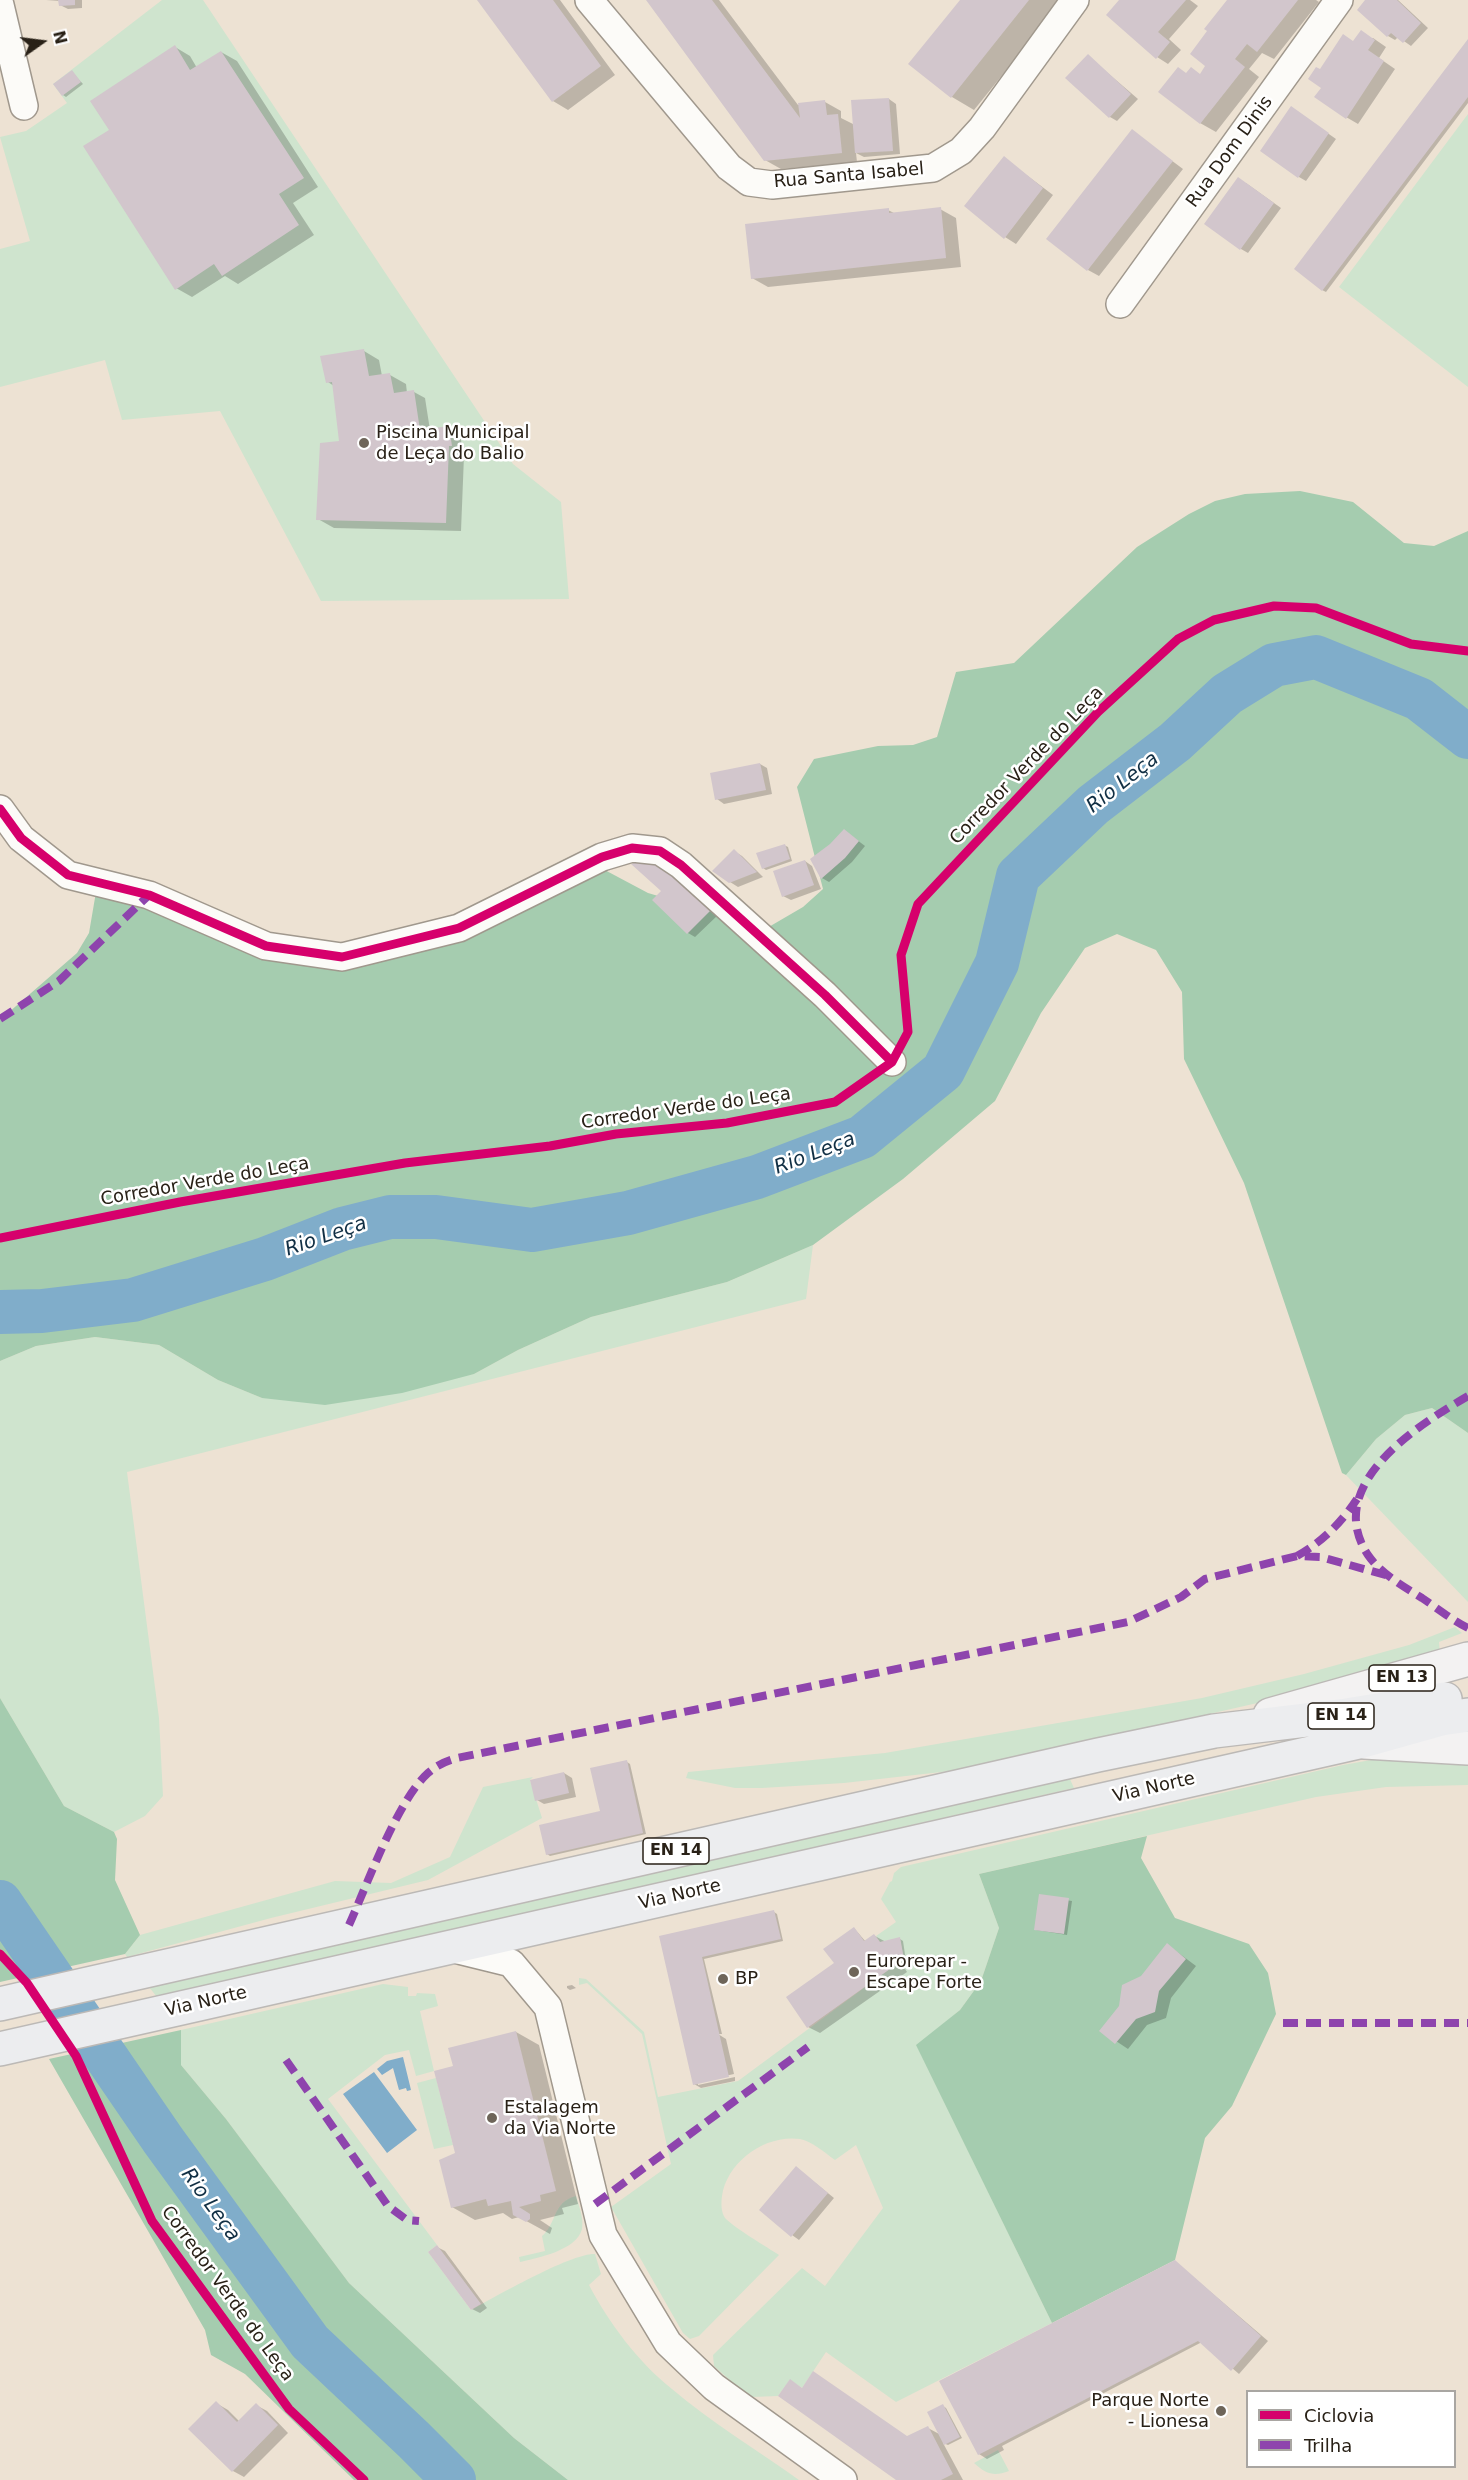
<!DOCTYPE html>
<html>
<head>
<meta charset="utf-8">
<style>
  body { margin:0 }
  #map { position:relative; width:1468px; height:2480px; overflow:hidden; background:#ede2d3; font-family:"DejaVu Sans",sans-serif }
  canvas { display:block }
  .legend { position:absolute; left:1246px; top:2390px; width:210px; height:78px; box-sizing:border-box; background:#fff; border:2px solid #a9a6a2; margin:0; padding:8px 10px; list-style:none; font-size:18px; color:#292117 }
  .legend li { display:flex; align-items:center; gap:12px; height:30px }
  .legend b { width:30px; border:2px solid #a9a6a2 }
  .north { position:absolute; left:12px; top:12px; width:60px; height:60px; -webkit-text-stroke:4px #fff; paint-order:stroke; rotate:76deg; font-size:16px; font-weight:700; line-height:24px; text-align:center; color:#292117 }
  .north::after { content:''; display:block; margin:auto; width:21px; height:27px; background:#292117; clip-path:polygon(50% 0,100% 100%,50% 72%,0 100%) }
</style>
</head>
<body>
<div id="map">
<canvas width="1468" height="2480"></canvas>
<ul class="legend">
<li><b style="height:8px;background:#d6006c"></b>Ciclovia</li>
<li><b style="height:8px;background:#8e44ad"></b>Trilha</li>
</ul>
<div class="north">N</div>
</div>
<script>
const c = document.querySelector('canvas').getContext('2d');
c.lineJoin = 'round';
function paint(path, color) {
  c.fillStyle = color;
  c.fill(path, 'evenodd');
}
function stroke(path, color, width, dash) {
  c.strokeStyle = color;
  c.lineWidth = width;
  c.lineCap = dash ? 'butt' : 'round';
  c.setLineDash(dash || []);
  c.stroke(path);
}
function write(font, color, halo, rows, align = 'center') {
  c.font = font + ' "DejaVu Sans",sans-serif';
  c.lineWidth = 5;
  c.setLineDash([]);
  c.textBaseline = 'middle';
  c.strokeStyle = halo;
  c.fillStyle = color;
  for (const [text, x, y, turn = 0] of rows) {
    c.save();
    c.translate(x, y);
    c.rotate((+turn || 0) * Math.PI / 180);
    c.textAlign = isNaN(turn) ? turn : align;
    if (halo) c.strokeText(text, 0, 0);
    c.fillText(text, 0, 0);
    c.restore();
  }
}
paint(new Path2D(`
  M162,0H203L513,464L561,502L569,599L321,601L220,411L122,420L105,360L0,387V249L30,241L0,137L26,131L67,103L53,84Z
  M1468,114V387L1339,287Z
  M813,1245L806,1299L127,1472L159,1718L163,1796L145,1816L114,1832L64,1806L0,1698V1361L36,1346L95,1337L159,1345L218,1380L262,1398L474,1374L518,1350L591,1317L727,1282Z
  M1432,1408L1468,1433V1602L1346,1475L1376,1439L1405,1415Z
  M1455,1627L1462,1633L1439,1642L1440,1655L1367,1678L968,1769L844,1783L762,1788H735L686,1778L688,1772L885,1753L1202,1698L1304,1674L1409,1645Z
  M1450,1759L1468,1760V1785L1386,1787L1316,1797L979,1874L999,1928L981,1981L960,2010L917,2046L1052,2323L896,2402L826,2352L802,2388L790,2380L778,2396L752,2397L744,2393L714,2366L713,2355L802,2268L825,2286L883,2208L856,2145L835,2160C825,2153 812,2141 800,2139C765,2134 727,2162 722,2196C721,2203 721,2212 725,2218C733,2227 767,2247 779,2255L699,2336L690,2339L683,2333L611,2207L671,2164L642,2034L587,1983L579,1985V1978L586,1979L644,2032L658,2097L738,2081L903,1959L900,1938L880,1942L876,1936L896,1922L881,1899L890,1882L892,1881L894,1873L901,1867L1343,1765L1371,1760Z
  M533,1777L530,1780L542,1818L428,1880L271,1918L127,1957L125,1954L140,1935L335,1881L391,1883L450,1857L483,1787Z
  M1069,1777L1074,1788L157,1997L149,1987Z
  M383,1984L408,1987V1996H416L417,1993L435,1994L438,2006L420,2011L434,2071L416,2076L409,2050L385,2055L328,2099L437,2245L428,2252L471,2310C495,2297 571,2253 595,2254L601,2274L589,2285C609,2323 638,2362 672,2389C711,2422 757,2450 799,2480H568L514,2438L349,2283L226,2119L181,2065V2030Z
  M436,2078L453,2145L434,2149L417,2083Z
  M576,2196C579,2206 584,2219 582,2229C577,2250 538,2258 520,2262L519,2257L545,2251L542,2236C557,2224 552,2202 576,2196Z
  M998,2450L1009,2471C994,2477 986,2474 974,2463Z`), '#cfe4ce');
paint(new Path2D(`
  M1300,491L1353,502L1404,543L1434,546L1468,531V1433L1432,1408L1405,1415L1376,1439L1346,1475L1342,1473L1244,1183L1184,1059L1182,992L1156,950L1117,934L1085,948L1041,1013L995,1101L903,1179L813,1245L727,1282L591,1317L518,1350L474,1374L402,1393L325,1405L262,1398L218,1380L159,1345L95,1337L36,1346L0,1361V1020L77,953L89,933L96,892L369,962L601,868L648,893L767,928L803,907L823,889L797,787L814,759L878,746L913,745L937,737L956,672L1014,663L1137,547L1189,514L1215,501L1245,494Z
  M0,1698L64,1806L114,1832L117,1839L115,1880L140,1935L125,1954L0,1982Z
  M1147,1836L1141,1858L1175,1918L1249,1944L1268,1973L1276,2014L1232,2106L1205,2138L1175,2260L1052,2323L916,2045L960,2010L981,1981L999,1928L979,1874Z
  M181,2030V2065L226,2119L349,2283L514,2438L568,2480H354L245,2374L211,2355L205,2330L49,2059Z`), '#a5ccaf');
paint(new Path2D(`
  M403,2057L411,2090L407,2091L406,2088L399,2090L393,2068L382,2075L377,2069L387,2061Z
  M374,2072L417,2130L387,2153L343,2094Z`), '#80adca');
paint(new Path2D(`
  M46,0H82V8L68,9L60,5V1Z
  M479,0H560L615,75L568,110L553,101Z
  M647,0H719L798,105L825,102L841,111V118L855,125L889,99L896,104L900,154L864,157L856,153L857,162L781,169L765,160Z
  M962,0H1063L974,110L952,97Z
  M1121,0H1190L1198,6L1169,39L1181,50L1168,64L1157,57Z
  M1229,0H1316L1319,2L1274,59L1262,53L1249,69L1259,77L1216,132L1200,123L1187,74L1201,75L1208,66Z
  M1367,0H1398L1428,28L1411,46L1398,37L1395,40L1388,36Z
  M1373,38L1386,47L1379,58L1395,69L1358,124L1346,117L1323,88L1354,42Z
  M1468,41V103L1326,292L1322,290Z
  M175,47L190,56L197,68L221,52L237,61L318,187L293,203L314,235L238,284L225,276L192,297L176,288L111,130Z
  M1088,56L1138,99L1117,121L1110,117Z
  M72,72L83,84L66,97L63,95Z
  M1299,113L1336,139L1306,181L1299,177Z
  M1132,131L1183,169L1099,276L1088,270Z
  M1004,158L1053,195L1016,244L1005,237Z
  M1246,183L1281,208L1248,253L1241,249Z
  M940,209L956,218L961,267L768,287L752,278L888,210L894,213Z
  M364,351L379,360L382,376L390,375L406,384L407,393L414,392L425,398L430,430L449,428L460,434L463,452H456L464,456L461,531L334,528L318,519L341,442L334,386L328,382Z
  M760,764L767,768L772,794L724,804L717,799Z
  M844,830L865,846L852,862L829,882L822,878L831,845Z
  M784,845L788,847L792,861L766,870L763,868Z
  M734,851L742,856L763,877L738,887L730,882Z
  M663,861L718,915L695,937L688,933L654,900L663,891Z
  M805,861L812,866L821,889L791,900L783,896Z
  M627,1762L630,1764L646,1834L550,1856L547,1854L601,1812Z
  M564,1773L572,1778L576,1797L544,1804L537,1800Z
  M1040,1896L1072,1901L1067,1935L1036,1930Z
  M774,1912L777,1914L783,1941L704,1959L722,2034H718L726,2039L734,2074L698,2082V2085L735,2077V2081L701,2088L694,2084L661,1937Z
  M854,1928L866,1942L875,1936L886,1942L900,1939L903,1941L906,1961L902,1964L907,1972L820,2033L808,2027Z
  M1168,1945L1196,1966L1171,1998L1166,2018L1147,2025L1128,2049L1101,2031Z
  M572,1985L576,1988L570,1990L567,1988V1986Z
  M516,2032L539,2045L578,2204L562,2208L564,2214L540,2220L552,2228L550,2234L519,2217L512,2219L503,2213L475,2220L452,2207L456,2154L454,2067Z
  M797,2168L834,2198L799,2240L792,2235Z
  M437,2247L445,2251L487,2308L480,2313L472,2309Z
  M1178,2264L1268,2341L1239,2374L1202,2342L1002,2446L1004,2450L987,2459L979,2454Z
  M802,2389L908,2437L928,2428L941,2435L943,2406L946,2408L962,2438L948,2445L943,2443L963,2480H898Z
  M216,2403L228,2410L239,2421L256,2405L267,2411L288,2433L244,2477L233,2471Z`), '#0003');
stroke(new Path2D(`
  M0,1312L42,1311L133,1300L265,1259L342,1229L390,1217H436L532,1230L628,1213L757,1177L862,1137L943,1071L997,963L1018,876L1093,805L1175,742L1227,694L1274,665L1316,657L1419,699L1468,737
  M0,1902L163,2140L310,2342L414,2440L454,2480`), '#80adca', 44);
paint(new Path2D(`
  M58,0H75V5L59,6Z
  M477,0H553L601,66L552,102Z
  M646,0H712L800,118L798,103L825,100L827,115L838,114L842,153L764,161Z
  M960,0H1029L951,98L908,64Z
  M1119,0H1186L1158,32L1170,42L1156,59L1106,15Z
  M1227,0H1298L1257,52L1247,44L1235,59L1245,67L1200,124L1158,92L1178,67L1186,73L1191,67L1200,74L1205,66L1190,54L1207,31L1204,29Z
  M1365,0H1397L1421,23L1403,43L1391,33L1387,37L1357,10Z
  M1361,30L1375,40L1368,50L1384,61L1346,119L1314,97L1321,88L1308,79L1316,67L1320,69L1343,34L1353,41Z
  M1468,39V97L1322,291L1294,269Z
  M175,45L190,70L221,51L304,178L279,194L299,225L222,276L214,264L175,290L83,146L109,130L90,101Z
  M1088,54L1131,94L1109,118L1065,78Z
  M72,70L81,82L62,96L53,84Z
  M889,98L893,151L855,153L851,100Z
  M1291,106L1329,133L1298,178L1260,151Z
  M1132,129L1173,161L1087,271L1046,239Z
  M1004,156L1043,188L1004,239L964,206Z
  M1238,177L1274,203L1240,250L1204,224Z
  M941,207L946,258L751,279L745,224L889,208V213Z
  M364,349L369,376L390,373L394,393L414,390L420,430L449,426L452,446H449L446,523L316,520L320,443L339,441L332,382L326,383L320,356Z
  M760,763L766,790L715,800L710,773Z
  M844,829L859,841L845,858L821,879L810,859L830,844Z
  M785,844L790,859L762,869L756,853Z
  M734,849L757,872L729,883L712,871Z
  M656,855L711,910L687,934L652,900L661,891L631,864Z
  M805,860L814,885L782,897L773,871Z
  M627,1760L643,1833L546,1855L539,1825L600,1811L590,1768Z
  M564,1772L569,1793L535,1801L530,1780Z
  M1039,1894L1069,1898L1064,1934L1034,1930Z
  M774,1910L781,1939L702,1957L729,2077L693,2085L659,1936Z
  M854,1927L864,1941L874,1934L880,1942L900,1937L904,1959L807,2028L786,1997L834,1963L823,1949Z
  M1167,1943L1186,1959L1159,1991L1155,2012L1136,2019L1115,2044L1099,2031L1119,2006L1122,1985L1141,1976Z
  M516,2031L556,2191L540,2195L541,2201L519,2207L530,2214V2219L526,2222L513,2215L511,2201L488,2206L486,2199L451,2208L439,2160L455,2153L434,2071L453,2066L448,2048Z
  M796,2166L828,2193L791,2237L759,2210Z
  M437,2245L481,2304L471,2310L428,2252Z
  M1175,2260L1261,2336L1231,2371L1198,2341L978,2455L939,2381Z
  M813,2371L907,2436L928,2426L953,2474L941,2480H896L778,2396L790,2379L802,2388Z
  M216,2401L237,2422L256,2403L278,2425L232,2472L188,2429Z
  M943,2404L960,2437L944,2445L927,2412Z`), '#d2c6cc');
const street = new Path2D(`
  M589,0L729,167L749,182L772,185L933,168L961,151L982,128L1075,0
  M0,5L24,106
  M1120,304L1339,0
  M0,809L21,838L68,875L149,895L266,946L342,957L459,928L602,857L632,848L660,851L681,865L825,995L892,1062
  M450,1948L511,1963L548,2007L603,2235L668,2343L714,2387L843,2480`);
const primary = new Path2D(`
  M1270,1715L1468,1659
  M1364,1742L1468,1748`);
const highway = new Path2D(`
  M0,2004L1098,1755L1214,1731L1340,1716L1445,1699
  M0,2049L1359,1742L1441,1719L1468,1715`);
stroke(street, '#a0988d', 30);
stroke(primary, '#bcb9b6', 36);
stroke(highway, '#bcb9b6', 36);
stroke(street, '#fcfbf8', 27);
stroke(primary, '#f3f2f2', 33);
stroke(highway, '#ecedef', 33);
stroke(new Path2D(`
  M0,1019L59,981L149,895
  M1468,1396C1418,1425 1322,1485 1368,1555C1381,1574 1403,1586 1422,1598C1437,1608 1452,1620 1468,1628
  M1297,1556C1322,1542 1341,1523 1357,1499
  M349,1925C367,1885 397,1801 428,1773C437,1765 446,1761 457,1758L1128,1622L1181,1597L1205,1579L1297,1556L1321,1557L1389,1576
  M1283,2023H1468
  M286,2060L388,2206L407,2220L419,2221
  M595,2204L808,2047`), '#8e44ad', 8, [15, 8]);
stroke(new Path2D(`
  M0,809L21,838L68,875L149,895L266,946L342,957L459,928L602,857L632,848L660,851L681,865L825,995L892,1062
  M0,1238L180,1202L405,1163L550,1146L616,1134L727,1123L835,1102L892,1062L908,1032L901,955L918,904L1098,712L1178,639L1214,620L1274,606L1316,608L1411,644L1468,651
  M0,1954L27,1983L76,2056L152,2221L289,2409L364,2480`), '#d6006c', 9);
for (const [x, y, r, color] of [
  [364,443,6,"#6e6559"],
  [854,1972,6,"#6e6559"],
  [723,1979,6,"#6e6559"],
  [492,2118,6,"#6e6559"],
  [1221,2411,6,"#6e6559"]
]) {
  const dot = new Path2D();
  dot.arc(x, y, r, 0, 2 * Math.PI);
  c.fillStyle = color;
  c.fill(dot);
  stroke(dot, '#fff', 2);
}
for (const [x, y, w] of [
  [1402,1678,66],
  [1341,1716,66],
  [676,1851,66]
]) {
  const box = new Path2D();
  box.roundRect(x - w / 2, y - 13, w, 26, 4.5);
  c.fillStyle = '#fff';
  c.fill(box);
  stroke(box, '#292117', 1.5);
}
write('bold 16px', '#292117', null, [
  ["EN 13",1402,1678],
  ["EN 14",1341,1716],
  ["EN 14",676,1851]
]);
write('18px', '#292117', '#fff', [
  ["Rua Dom Dinis",1230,152,-54],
  ["Rua Santa Isabel",849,176,-5],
  ["Corredor Verde do Leça",1027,766,-46],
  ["Corredor Verde do Leça",686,1109,-8],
  ["Corredor Verde do Leça",205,1182,-10],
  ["Via Norte",1154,1788,-13],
  ["Via Norte",680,1895,-13],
  ["Via Norte",206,2002,-13],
  ["Corredor Verde do Leça",227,2294,54]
]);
write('18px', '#292117', '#fff', [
  ["Piscina Municipal",376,433],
  ["de Leça do Balio",376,454],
  ["Eurorepar -",866,1962],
  ["Escape Forte",866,1983],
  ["BP",735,1979],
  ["Estalagem",504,2108],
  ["da Via Norte",504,2129],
  ["Parque Norte",1209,2401,"right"],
  ["- Lionesa",1209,2422,"right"]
], 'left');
write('italic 20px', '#112f44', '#fff', [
  ["Rio Leça",1123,783,-38],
  ["Rio Leça",815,1154,-21],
  ["Rio Leça",326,1237,-19],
  ["Rio Leça",210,2205,54]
]);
</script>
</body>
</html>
